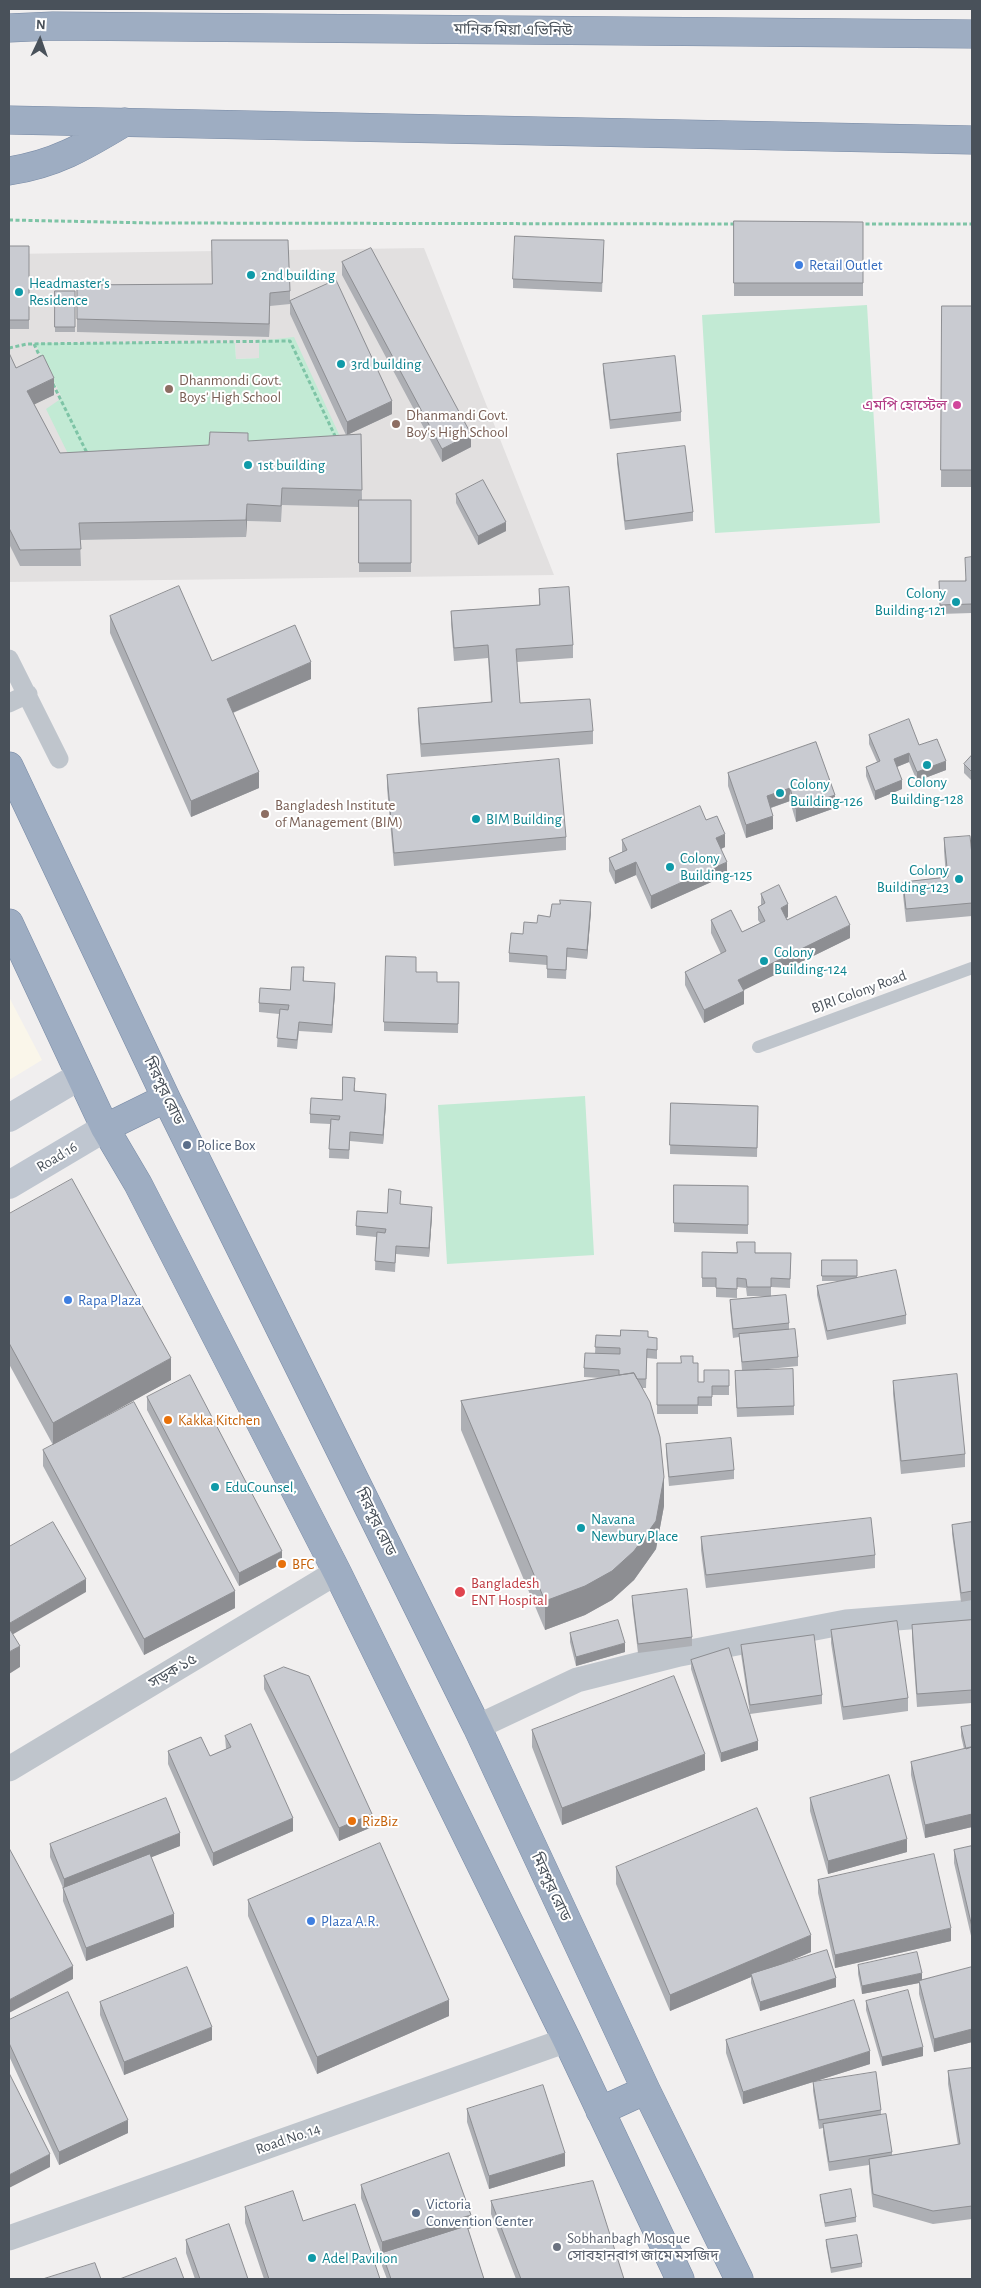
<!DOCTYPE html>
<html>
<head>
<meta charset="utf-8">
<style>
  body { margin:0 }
  #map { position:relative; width:981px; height:2288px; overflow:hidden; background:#f1efef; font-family:"Alegreya Sans",sans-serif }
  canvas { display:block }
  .frame { position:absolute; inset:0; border:10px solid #49515a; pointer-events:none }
  .north { position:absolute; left:15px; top:15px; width:50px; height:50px; -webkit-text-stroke:4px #fff; paint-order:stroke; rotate:3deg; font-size:14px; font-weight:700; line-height:20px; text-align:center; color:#49515a }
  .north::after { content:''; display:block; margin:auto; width:18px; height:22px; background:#49515a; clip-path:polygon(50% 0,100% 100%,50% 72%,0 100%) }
</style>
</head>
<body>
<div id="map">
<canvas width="981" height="2288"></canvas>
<div class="frame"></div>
<div class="north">N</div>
</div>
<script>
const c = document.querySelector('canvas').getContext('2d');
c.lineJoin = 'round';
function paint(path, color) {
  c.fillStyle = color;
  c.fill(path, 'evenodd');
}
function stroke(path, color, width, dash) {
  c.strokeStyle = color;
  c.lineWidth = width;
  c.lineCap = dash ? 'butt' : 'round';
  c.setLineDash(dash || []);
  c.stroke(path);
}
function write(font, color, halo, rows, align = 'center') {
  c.font = font + ' "Alegreya Sans","Noto Sans Bengali",sans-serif';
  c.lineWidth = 4;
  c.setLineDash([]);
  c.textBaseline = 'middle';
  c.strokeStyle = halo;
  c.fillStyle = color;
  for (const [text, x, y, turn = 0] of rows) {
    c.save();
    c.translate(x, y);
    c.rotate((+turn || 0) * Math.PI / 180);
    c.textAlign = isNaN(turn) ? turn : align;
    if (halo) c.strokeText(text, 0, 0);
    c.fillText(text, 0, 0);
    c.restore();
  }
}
paint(new Path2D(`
  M9,997L42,1060L9,1080Z`), '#faf6ea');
paint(new Path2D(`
  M424,248L554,575L9,582V544L20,566H80L79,540L246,537L247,521L281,522L60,469L9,372V329H29L9,254ZM212,297L270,306L268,337L77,331ZM35,343H235L236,359L259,358L209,444L208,458L62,398Z`), '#e2e0e0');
paint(new Path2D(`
  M867,305L880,523L715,533L702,315Z
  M294,337L343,443L209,444L208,458L73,464L46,409L62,398L35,343H235L236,359L259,358V341Z
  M585,1096L594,1255L447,1264L438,1105Z`), '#c2ead4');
const trunk = new Path2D(`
  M9,28L53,26L972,34
  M9,120L972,140
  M9,171C56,164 85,146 125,122
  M9,766L166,1098L477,1727L646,2090L739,2279
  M9,923L105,1128L138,1184L337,1572L567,2040L680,2279
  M105,1128L166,1098
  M600,2111L646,2090`);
stroke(trunk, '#7789a4', 29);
stroke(new Path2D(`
  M9,220L152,223L738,224
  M859,224H972
  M34,344L42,361
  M9,348L27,344L290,341L336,438
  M53,384L88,455`), '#7ec4a6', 3, [4, 2.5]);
stroke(new Path2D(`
  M758,1047L972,968`), '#bfc5cc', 12);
stroke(new Path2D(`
  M9,659L59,759
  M9,703L28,694`), '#bfc5cc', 19);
stroke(new Path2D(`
  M477,1727L577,1680L680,1654L846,1622L972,1612
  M9,1769L337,1572
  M9,2238L567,2040`), '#bfc5cc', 25);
stroke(new Path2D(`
  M9,1118L80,1076
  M9,1185L105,1128`), '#bfc6d0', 28);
stroke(trunk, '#9eadc2', 28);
paint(new Path2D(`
  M734,221L863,222V296H734Z
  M9,246H29V329H9Z
  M604,249L602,292L513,288V279Z
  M342,262L471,447L442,462L342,275Z
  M77,285L290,291V301L392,414L347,435L361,434L362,500H411V572H359V507L282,505L281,522L247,521L246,537L80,540L81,566H20L9,544V356L16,368L54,395L34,404L60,453L209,445L346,435L290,314V304L270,306L269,337L77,332Z
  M55,291H75V332H55Z
  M942,306H972V487H941Z
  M603,364L681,412V421L610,429L603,372Z
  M617,454L693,512V521L625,530L617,463Z
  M456,494L506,531L478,545L456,503Z
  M972,557V613L940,614L939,581H965Z
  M539,589L573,645V658L517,662L520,703L593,731V744L421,757L418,721V708L491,702L488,658L454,661L451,624V611L539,605Z
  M110,616L212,661L311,679L233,713L259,788L191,817L110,633Z
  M869,735L919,745L946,770L917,781L909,762L897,767L902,789L875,800L866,776V767L877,762L869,744Z
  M816,742L835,808L796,822L790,801L771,808L773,829L746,838L728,786V773Z
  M972,755V781L964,773V764Z
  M387,775L566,837V850L394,866L387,788Z
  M706,820L725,847L721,849L727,875L651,909L636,875L615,884L609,871V858L622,852V840Z
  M944,838L972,855V916L906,922L903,895V882L946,877L944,851Z
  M761,894L788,917L786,918L787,920L850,938L743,990L744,1004L704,1023L685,985V972L721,954L711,933V920L742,932L760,923L758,920V907L761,905Z
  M591,911L587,959L567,957L566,979L547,978V965L509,962V953L523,934L537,923L550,917Z
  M416,972L437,982H459L458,1033L384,1031V1022Z
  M304,976V981L335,992L332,1033L299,1031L297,1049L277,1047L279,1014L259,1012V1003L290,990Z
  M355,1087V1091L386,1103L383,1144L350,1141L349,1159L329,1158L330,1124L310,1123V1114L342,1100Z
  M671,1103L758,1106L757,1157L670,1154Z
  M674,1185L748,1186V1234L674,1232Z
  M401,1204L432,1216L429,1257L396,1254L395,1272L375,1270L376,1237L356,1235V1226L387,1213Z
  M9,1214L171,1380L53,1445L9,1364Z
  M702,1252L791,1253L790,1288L771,1287V1296L789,1323V1330L798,1357V1366L759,1370L794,1406V1415L737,1417L735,1380L742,1370L739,1337L733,1338L730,1309V1300L768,1296H747L746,1288L737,1287V1298L716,1297V1287H702Z
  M822,1260H857V1278L906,1315V1324L827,1340L817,1295V1286L842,1281H822Z
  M596,1335L648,1337L657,1347V1359L647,1358L646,1388H642L664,1506L656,1549L634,1580L612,1600L585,1615L545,1630L461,1430V1401L601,1378L584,1377V1368L595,1353Z
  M657,1363H693L698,1382H704L729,1370V1395H712V1406H698V1414H657Z
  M893,1381L965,1454V1467L901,1474L893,1394Z
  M147,1397L282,1564L239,1586L147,1410Z
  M666,1444L734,1470V1479L669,1486L666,1453Z
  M43,1450L235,1608L144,1655L43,1466Z
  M972,1522V1600L961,1602L952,1534V1525Z
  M701,1537L875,1555V1568L706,1588L701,1550Z
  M632,1596L692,1637V1646L638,1653L632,1604Z
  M972,1620V1703L917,1707L912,1638V1625Z
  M831,1630L908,1698V1711L843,1720L831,1643Z
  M570,1633L625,1652L576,1666L570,1642Z
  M741,1645L822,1695V1704L750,1714L758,1750L721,1762L691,1669V1660L750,1714L741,1654Z
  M264,1676L372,1827L339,1841L264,1689Z
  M972,1725V1827L925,1838L911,1775V1762L964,1749L961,1736V1727Z
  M532,1730L705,1770L562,1825L532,1747Z
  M225,1736L293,1831L213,1866L168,1764V1751L210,1756L226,1749Z
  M810,1798L907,1852L828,1874L810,1811Z
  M50,1844L180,1846L151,1857L174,1927L86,1961L63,1901V1888L50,1857Z
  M972,1846V1940L954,1863V1850Z
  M616,1867L811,1952L782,1964L836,1987L760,2011L751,1983V1977L670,2011L616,1884Z
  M818,1880L951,1941L835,1968L818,1893Z
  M248,1900L449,2016L317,2074L248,1916Z
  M858,1965L922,1980L972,1967V2042L934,2052L919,1994V1983L862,1994L858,1974Z
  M866,2001L923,2056L882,2066L866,2010Z
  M100,2002L212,2040L124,2075L100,2015Z
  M9,2020L128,2133L59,2165L9,2056Z
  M726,2040L870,2064L816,2081L881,2110V2115L892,2152V2155L958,2145L948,2084V2071L972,2068V2219L933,2224L873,2207L869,2172V2165L829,2171L823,2133V2128L819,2129L813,2091V2082L743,2104L726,2053Z
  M467,2109L565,2166L489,2189L467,2122Z
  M361,2185L471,2228L468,2229L484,2279H387L382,2266V2255L361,2198Z
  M820,2195L856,2217V2222L825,2227L820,2199Z
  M491,2201L624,2279H516L491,2214Z
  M245,2207L303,2221L380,2279H264L245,2223Z
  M186,2240L248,2279H195L186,2253Z
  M826,2240L862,2263V2267L831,2273L826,2245Z`), '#adafb4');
paint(new Path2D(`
  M270,293V306L269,337V324Z
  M54,378V395L27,408V391Z
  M392,401V414L347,435V422Z
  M471,434V447L442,462V449Z
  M247,504V521L246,537V520Z
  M506,522V531L478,545V536Z
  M311,662V679L227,715V699Z
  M909,753V762L894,768V759Z
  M946,761V770L917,781V772Z
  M259,772V788L191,817V801Z
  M902,780V789L875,800V791Z
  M790,788V801L767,809V796Z
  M835,795V808L796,822V809Z
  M773,816V829L746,838V825Z
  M725,834V847L716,851V838Z
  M636,862V875L615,884V871Z
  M727,862V875L651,909V896Z
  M591,902V911L587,959V950Z
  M788,904V917L781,921V908Z
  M850,925V938L738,993V980Z
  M335,983V992L332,1033V1025Z
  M744,991V1004L704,1023V1010Z
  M386,1094V1103L383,1144V1135Z
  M432,1207V1216L429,1257V1248Z
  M171,1358V1380L53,1445V1423Z
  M664,1477V1506L656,1549L634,1580L612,1600L585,1615L545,1630V1601Z
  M282,1551V1564L239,1586V1573Z
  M86,1579V1592L10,1636V1623Z
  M235,1591V1608L144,1655V1639Z
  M625,1643V1652L576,1666V1657Z
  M20,1646V1667L9,1674V1652Z
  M758,1741V1750L721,1762V1753Z
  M705,1754V1770L562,1825V1808Z
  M372,1814V1827L339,1841V1828Z
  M972,1814V1827L925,1838V1825Z
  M293,1818V1831L213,1866V1853Z
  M180,1833V1846L64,1892V1879Z
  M907,1839V1852L828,1874V1861Z
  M174,1914V1927L86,1961V1948Z
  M951,1928V1941L835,1968V1955Z
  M811,1935V1952L752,1977L751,1974V1977L670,2011V1995Z
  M73,1966V1979L9,2013V2000Z
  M922,1973V1982L919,1981V1983L862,1994V1986Z
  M836,1978V1987L760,2011V2002Z
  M449,2000V2016L317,2074V2057Z
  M212,2027V2040L124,2075V2062Z
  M972,2029V2042L934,2052V2039Z
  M923,2047V2056L882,2066V2057Z
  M870,2051V2064L743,2104V2092Z
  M128,2120V2133L59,2165V2152Z
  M565,2153V2166L489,2189V2176Z
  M50,2154V2167L9,2188V2175Z
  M471,2215V2228L383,2255L382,2253V2255V2242Z`), '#8d8e92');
const building = new Path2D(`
  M734,221L863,222V283H734Z
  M515,236L604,240L602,283L513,279Z
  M212,240H288L290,291L270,293L269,324L77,319V285L212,284Z
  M9,246H29V320H9Z
  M371,248L471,434L442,449L342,262Z
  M336,280L392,401L347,422L290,301Z
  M55,291H75V327H55Z
  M942,306H972V470H941Z
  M10,355L16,368L43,355L54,378L27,391L60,453L209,445L210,432L248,433V441L361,434L362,490L282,488L281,506L247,504L246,520L79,523L81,549L20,550L9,528V356Z
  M675,356L681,412L610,420L603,364Z
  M685,446L693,512L625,521L617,454Z
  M483,480L506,522L478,536L456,494Z
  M359,500H411V563H359Z
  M972,557V604L940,605L939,581H966L965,558Z
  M179,586L212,661L295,625L311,662L227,699L259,772L191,801L110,616Z
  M569,587L573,645L516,649L520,703L590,699L593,731L421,744L418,708L492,702L488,645L454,648L451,611L540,605L539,589Z
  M909,719L919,745L937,739L946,761L917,772L909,753L894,759L902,780L875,791L866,767L880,761L869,735Z
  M816,742L835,795L796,809L790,788L767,796L773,816L746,825L728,773Z
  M972,755V772L964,764Z
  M559,759L566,837L394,853L387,775Z
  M700,806L706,820L717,816L725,834L716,838L727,862L651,896L636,862L615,871L609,858L627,850L622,840Z
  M970,836L972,855V903L906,909L903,882L948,877L944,838Z
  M779,885L788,904L781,908L787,920L836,896L850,925L738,980L744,991L704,1010L685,972L726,951L711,920L731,910L742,932L765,921L758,907L765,903L761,894Z
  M560,900L591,902L587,950L567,948L566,970L547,969V956L509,953L511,933L523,934L524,922L537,923L538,915L550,917L552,904H560Z
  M386,956L416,957V972H437V982H459L458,1024L384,1022Z
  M292,967H304L303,981L335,983L332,1025L299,1022L297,1040L277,1038L280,1009L288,1010L289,1005L259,1003L260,988L290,990Z
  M343,1077L355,1078L354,1091L386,1094L383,1135L350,1132L349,1150L329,1149L331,1119L339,1120L340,1116L310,1114L311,1098L342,1100Z
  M671,1103L758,1106L757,1148L670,1145Z
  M72,1179L171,1358L53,1423L9,1343V1214Z
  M674,1185L748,1186V1225L674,1223Z
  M389,1189L401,1191L400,1204L432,1207L429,1248L396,1246L395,1263L375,1261L377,1232L385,1233L386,1229L356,1226L357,1211L387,1213Z
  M737,1242H755V1253H791L790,1279L771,1278V1287H747L746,1279L737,1278V1289L716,1288V1278H702V1252L737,1253Z
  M822,1260H857V1276H822Z
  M896,1270L906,1315L827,1331L817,1286Z
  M786,1295L789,1323L733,1329L730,1300Z
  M795,1329L798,1357L742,1362L739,1334Z
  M621,1330L648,1331V1337L657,1338V1350L647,1349L646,1379H637L634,1373L619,1375V1370L584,1368L585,1353L620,1354V1348L595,1347L596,1335L620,1336Z
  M681,1356H693V1363H698V1382H704V1370H729V1386H712V1397H698V1405H657V1363H681Z
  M793,1369L794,1406L737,1408L735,1371Z
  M634,1373L650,1402L660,1437L664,1477L656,1521L634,1551L612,1571L585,1586L545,1601L461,1401Z
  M957,1374L965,1454L901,1461L893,1381Z
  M190,1375L282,1551L239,1573L147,1397Z
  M134,1402L235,1591L144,1639L43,1450Z
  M731,1438L734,1470L669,1477L666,1444Z
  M871,1518L875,1555L706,1575L701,1537Z
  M53,1522L86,1579L10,1623L9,1621V1547Z
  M972,1522V1591L961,1593L952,1525Z
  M687,1589L692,1637L638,1644L632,1596Z
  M618,1620L625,1643L576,1657L570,1633Z
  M972,1620V1690L917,1694L912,1625Z
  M897,1621L908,1698L843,1707L831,1630Z
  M9,1628L20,1646L9,1652Z
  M814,1635L822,1695L750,1705L741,1645Z
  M729,1648L758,1741L721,1753L691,1660Z
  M284,1667L309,1676L372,1814L339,1828L264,1676Z
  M674,1676L705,1754L562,1808L532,1730Z
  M251,1724L293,1818L213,1853L168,1751L201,1737L210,1756L231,1747L225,1736Z
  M972,1725V1747L966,1749L961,1727Z
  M972,1747V1814L925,1825L911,1762Z
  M889,1775L907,1839L828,1861L810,1798Z
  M166,1798L180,1833L64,1879L50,1844Z
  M757,1808L811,1935L670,1995L616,1867Z
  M380,1843L449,2000L317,2057L248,1900Z
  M972,1846V1927L954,1850Z
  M9,1848L73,1966L9,2000Z
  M150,1854L174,1914L86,1948L63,1888Z
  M934,1854L951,1928L835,1955L818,1880Z
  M827,1950L836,1978L760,2002L751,1974Z
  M917,1952L922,1973L862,1986L858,1965Z
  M187,1967L212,2027L124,2062L100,2002Z
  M972,1967V2029L934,2039L919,1981Z
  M908,1990L923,2047L882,2057L866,2001Z
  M68,1992L128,2120L59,2152L9,2043V2020Z
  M854,2000L870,2051L743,2092L726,2040Z
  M972,2068V2206L933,2211L873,2194L869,2159L960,2144L948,2071Z
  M876,2072L881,2110L819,2120L813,2082Z
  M9,2073L50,2154L9,2175Z
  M543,2085L565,2153L489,2176L467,2109Z
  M886,2114L892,2152L829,2162L823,2124Z
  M449,2153L471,2215L382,2242L361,2185Z
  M593,2181L624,2279H521L491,2201Z
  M851,2189L856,2217L825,2223L820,2195Z
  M293,2191L303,2221L355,2204L380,2279H269L245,2207Z
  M229,2224L248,2279H200L186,2240Z
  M467,2226L484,2279H391L382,2253Z
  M857,2235L862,2263L831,2268L826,2240Z
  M176,2258L184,2279H120Z
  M95,2263L101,2279H43Z`);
paint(building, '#c9cbd1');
stroke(building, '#8d8e92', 1);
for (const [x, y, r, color] of [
  [799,265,5,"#3f7fe0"],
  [251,275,5,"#0f9aa8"],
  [19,292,5,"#0f9aa8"],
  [341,364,5,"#0f9aa8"],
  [169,389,5,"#8d6e63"],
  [957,405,5,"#d1479c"],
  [396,424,5,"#8d6e63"],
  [248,465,5,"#0f9aa8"],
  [956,602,5,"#0f9aa8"],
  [927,765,5,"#0f9aa8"],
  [780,793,5,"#0f9aa8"],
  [265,814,5,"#8d6e63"],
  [476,819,5,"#0f9aa8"],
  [670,867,5,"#0f9aa8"],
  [959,879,5,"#0f9aa8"],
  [764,961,5,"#0f9aa8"],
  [187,1145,5,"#5c6f8a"],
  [68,1300,5,"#3f7fe0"],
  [168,1420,5,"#e8710a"],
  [215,1487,5,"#0f9aa8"],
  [581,1528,5,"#0f9aa8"],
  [282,1564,5,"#e8710a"],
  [460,1592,6,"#e0444e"],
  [352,1821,5,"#e8710a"],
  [311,1921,5,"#3f7fe0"],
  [416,2213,5,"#5c6f8a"],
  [557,2247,5,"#6b7280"],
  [312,2258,5,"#0f9aa8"]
]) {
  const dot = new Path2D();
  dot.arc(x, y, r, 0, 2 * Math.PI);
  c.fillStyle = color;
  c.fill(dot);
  stroke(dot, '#fff', 2);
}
write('15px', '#49515a', '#fff', [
  ["মানিক মিয়া এভিনিউ",513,30,1],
  ["BJRI Colony Road",859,992,-20],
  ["মিরপুর রোড",164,1091,64],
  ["Road 16",57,1157,-31],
  ["মিরপুর রোড",376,1522,64],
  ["সড়ক ১৫",173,1671,-31],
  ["মিরপুর রোড",551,1887,65],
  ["Road No. 14",288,2139,-19]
]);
write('15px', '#366cbe', '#fff', [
  ["Retail Outlet",809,265],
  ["Rapa Plaza",78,1300],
  ["Plaza A.R.",321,1921]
], 'left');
write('15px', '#0d838f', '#fff', [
  ["2nd building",261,275],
  ["Headmaster's",29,283],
  ["Residence",29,300],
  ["3rd building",351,364],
  ["1st building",258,465],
  ["Colony",946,593,"right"],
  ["Building-121",946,610,"right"],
  ["Colony",927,782,"center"],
  ["Building-128",927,799,"center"],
  ["Colony",790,784],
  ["Building-126",790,801],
  ["BIM Building",486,819],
  ["Colony",680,858],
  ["Building-125",680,875],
  ["Colony",949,870,"right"],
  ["Building-123",949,887,"right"],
  ["Colony",774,952],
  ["Building-124",774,969],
  ["EduCounsel,",225,1487],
  ["Navana",591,1519],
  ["Newbury Place",591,1536],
  ["Adel Pavilion",322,2258]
], 'left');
write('15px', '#785e54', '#fff', [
  ["Dhanmondi Govt.",179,380],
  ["Boys' High School",179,397],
  ["Dhanmandi Govt.",406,415],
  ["Boy's High School",406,432],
  ["Bangladesh Institute",275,805],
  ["of Management (BIM)",275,822]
], 'left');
write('15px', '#b23c85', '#fff', [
  ["এমপি হোস্টেল",947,405]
], 'right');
write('15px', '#4e5e75', '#fff', [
  ["Police Box",197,1145],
  ["Victoria",426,2204],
  ["Convention Center",426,2221]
], 'left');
write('15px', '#c56008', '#fff', [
  ["Kakka Kitchen",178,1420],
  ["BFC",292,1564],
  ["RizBiz",362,1821]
], 'left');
write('15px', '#be3a42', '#fff', [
  ["Bangladesh",471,1583],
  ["ENT Hospital",471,1600]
], 'left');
write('15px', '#5b616d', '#fff', [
  ["Sobhanbagh Mosque",567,2238],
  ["সোবহানবাগ জামে মসজিদ",567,2255]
], 'left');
</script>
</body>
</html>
